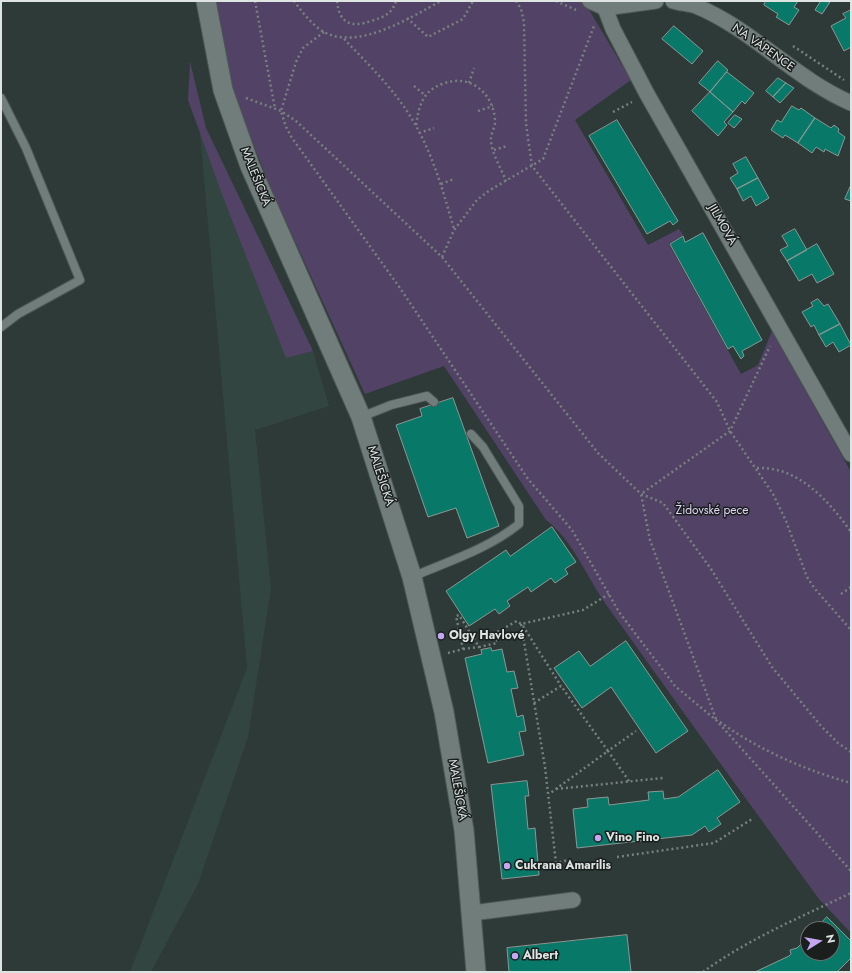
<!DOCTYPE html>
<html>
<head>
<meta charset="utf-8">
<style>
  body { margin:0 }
  #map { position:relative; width:852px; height:973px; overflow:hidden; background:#2e3a37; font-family:Jost,sans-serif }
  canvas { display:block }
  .frame { position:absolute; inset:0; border:2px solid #dde4e2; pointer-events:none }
  .north { position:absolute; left:800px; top:921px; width:40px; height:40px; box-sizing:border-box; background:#1a1f1e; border:1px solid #686e6c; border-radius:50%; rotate:79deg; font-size:11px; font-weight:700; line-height:16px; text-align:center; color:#dde4e2 }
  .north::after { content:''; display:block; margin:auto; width:14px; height:18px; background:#c5a7f1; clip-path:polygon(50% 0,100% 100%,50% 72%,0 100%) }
</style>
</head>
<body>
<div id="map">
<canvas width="852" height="973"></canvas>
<div class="frame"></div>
<div class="north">N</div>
</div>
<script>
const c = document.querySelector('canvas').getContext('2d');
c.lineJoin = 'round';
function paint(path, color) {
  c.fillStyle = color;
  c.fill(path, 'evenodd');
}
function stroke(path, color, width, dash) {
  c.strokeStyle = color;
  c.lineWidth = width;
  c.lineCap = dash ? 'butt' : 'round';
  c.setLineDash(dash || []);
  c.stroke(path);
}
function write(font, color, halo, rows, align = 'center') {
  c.font = font + ' Jost,sans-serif';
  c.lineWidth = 3;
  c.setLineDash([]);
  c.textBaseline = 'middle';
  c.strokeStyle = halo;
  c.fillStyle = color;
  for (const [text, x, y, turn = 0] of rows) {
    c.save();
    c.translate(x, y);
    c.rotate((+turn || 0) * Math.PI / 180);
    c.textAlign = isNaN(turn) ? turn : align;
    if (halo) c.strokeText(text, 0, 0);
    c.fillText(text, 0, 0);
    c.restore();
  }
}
paint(new Path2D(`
  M196,88L206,128L313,351L329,406L255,430L271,588L248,737L198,884L151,972H130L247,668Z`), '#324540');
paint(new Path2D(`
  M216,1H581L588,8L631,80L575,120L648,245L679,229L683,235L669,244L741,374L758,365L772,331L851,472V933L819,899C749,803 679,707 610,610C588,581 575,542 546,520L444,366L365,394L271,189L233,93L223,49Z
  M190,61L206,128L313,351L286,358L223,197L188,100Z`), '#514266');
const building = new Path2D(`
  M766,1H798L794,7L799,10L789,25L776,17L778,14L764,5Z
  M819,1L830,2L822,14L815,10L820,2Z
  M851,10V47L844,51L831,26L846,18L843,14Z
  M674,26L703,51L692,64L662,39Z
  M718,61L728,70L710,92L699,83Z
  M727,72L754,93L745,104L742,101L733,112L710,92Z
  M778,78L786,83L773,97L766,91Z
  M786,83L794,88L780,103L773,97Z
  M710,92L733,112L724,122L727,125L718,136L692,111Z
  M792,106L799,110L801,108L815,118L798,143L785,135L783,138L771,130L777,120L781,122Z
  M735,115L742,119L734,128L728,123Z
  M815,118L831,128L834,125L839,129L838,132L845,137L838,156L825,149L824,152L816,147L812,153L798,143Z
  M617,120L678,221L673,225L670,221L647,234L589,136Z
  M746,157L758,178L737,189L730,178L738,173L733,164Z
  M758,178L769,198L756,206L751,196L743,201L737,189Z
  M851,185V201L845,199Z
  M795,229L807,250L787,261L780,250L788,246L782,236Z
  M703,233L762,340L742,351L744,356L741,359L733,346L728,349L670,244L683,236L685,242Z
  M817,244L834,274L817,283L812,274L799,281L787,261Z
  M818,299L824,306L828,304L840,324L819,335L814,325L811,327L802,312L813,306L811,303Z
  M840,324L851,345L839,352L833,342L826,347L819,335Z
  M453,398L499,526L467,538L456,508L428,517L396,425L422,416L420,409Z
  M552,527L576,562L565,569L568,574L555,583L551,578L531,592L528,587L507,601L510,606L499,614L495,609L469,626L446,591L506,550L510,556Z
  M626,641L688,731L656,753L611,687L582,708L554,668L579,651L590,666Z
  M491,648L492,651L502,649L507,672L514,671L518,688L511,689L517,717L523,715L526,731L519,732L524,755L488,763L465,658L482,654L481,650Z
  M718,770L740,802L717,818L721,824L709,832L705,826L692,835L577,848L573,809L588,807L587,799L608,797L609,805L649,800L648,792L663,791L664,799L678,797Z
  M527,781L529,796H525L528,829L535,828L539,875L502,879L491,785Z
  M827,917L851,941V958L837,972H755L789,956L791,954L790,950L797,948L808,937V953H832V929H816Z
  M627,935L631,972H509L507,948Z`);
paint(building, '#087968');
stroke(building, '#8a9894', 1);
const service = new Path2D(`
  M1,98L26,148L80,280L18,314L1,327
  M361,417L391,405L427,396L434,402
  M412,577C449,561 488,549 519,524V506L483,447L471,434`);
const minor = new Path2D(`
  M590,1L605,8L613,29L647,94L851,454
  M673,1C680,3 689,4 696,6C752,29 795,79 851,103
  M605,8L656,1
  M472,913L573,900`);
const tertiary = new Path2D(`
  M206,1L223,90L250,166L361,417L412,577L444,712L464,830L476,972`);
stroke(service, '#4e5855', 10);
stroke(minor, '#4e5855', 17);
stroke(tertiary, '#4e5855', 21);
stroke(new Path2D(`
  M255,1L275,109
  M294,1C302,12 312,25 324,32C358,51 411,17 441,1
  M337,1C339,24 352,28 371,21C384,17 392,14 396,1
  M516,1L521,9L524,22L526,124L532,166L717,402L730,431L773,494L786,521L807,577L815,589L851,630
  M556,1L576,10
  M407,18L428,37L463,19L473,1
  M324,32L303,48L296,62L281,111L286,127L292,138L400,288L528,479L572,530L619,612L675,686L716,720L851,871
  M344,39C370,66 398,93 416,126C434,158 444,194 454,229
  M793,46L844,80
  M469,83L474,68
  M414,86L426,96
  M246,98L281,111L296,121L442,257L598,453L641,494L663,503L711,569L772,667L821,726L838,743L851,752
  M478,111L493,106
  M613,112L632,102
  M416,125C419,105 423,91 442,84C469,73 493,92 495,120C496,127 490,134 491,141C492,154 501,168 506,181
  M419,133L434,128
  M494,150L507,146
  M441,184L454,179
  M442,257L454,230L477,200L490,190L543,159L594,26
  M757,468C798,466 829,501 851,532
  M841,594L851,587
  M521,624L545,767L556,863L568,860
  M523,626L561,686
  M463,649L479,647
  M448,653L463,649L456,616L459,615L479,647L497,643V632L517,621L521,624L583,610L609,594
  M534,703L561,686L608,751L549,794
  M716,719L650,540L641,494L730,431L770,346
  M720,722C759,750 805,770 851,783
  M629,781L608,751L636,731
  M556,789L663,778
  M617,857L714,843L752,819
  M703,972C748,939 801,917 851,893`), '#77817e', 2.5, [2, 3]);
stroke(service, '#707d7a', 8);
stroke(minor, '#707d7a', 15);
stroke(tertiary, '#707d7a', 19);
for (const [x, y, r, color] of [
  [441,636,4,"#c5a7f1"],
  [598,838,4,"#c5a7f1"],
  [507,866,4,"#c5a7f1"],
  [515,956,4,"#c5a7f1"]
]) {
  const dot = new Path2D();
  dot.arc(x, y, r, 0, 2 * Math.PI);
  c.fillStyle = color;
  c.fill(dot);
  stroke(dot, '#1a1f1e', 1.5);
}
write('12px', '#dde4e2', '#1a1f1e', [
  ["NA VÁPENCE",763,48,35],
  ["MALEŠICKÁ",255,177,68],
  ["JILMOVÁ",722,225,60],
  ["MALEŠICKÁ",380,476,72],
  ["MALEŠICKÁ",457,790,80]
]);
write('12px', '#e0d3f6', '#1a1f1e', [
  ["Židovské pece",712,511]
]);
write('bold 12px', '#dde4e2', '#1a1f1e', [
  ["Olgy Havlové",449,636],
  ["Vino Fino",606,838],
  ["Cukrana Amarilis",515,866],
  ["Albert",523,956]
], 'left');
</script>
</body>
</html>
